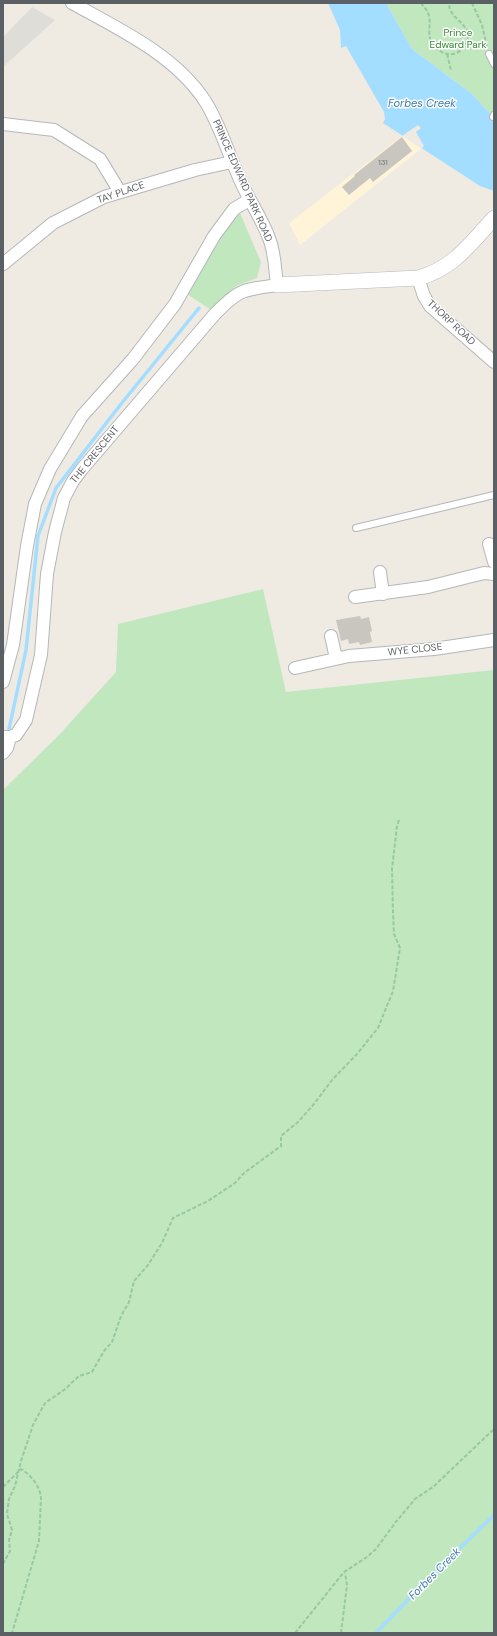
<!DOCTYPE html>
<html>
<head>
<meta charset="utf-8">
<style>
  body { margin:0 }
  #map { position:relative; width:497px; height:1636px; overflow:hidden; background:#efebe3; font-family:"DM Sans",sans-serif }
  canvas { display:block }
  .frame { position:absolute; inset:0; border:4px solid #5b6064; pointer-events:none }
</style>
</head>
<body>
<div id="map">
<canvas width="497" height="1636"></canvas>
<div class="frame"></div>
</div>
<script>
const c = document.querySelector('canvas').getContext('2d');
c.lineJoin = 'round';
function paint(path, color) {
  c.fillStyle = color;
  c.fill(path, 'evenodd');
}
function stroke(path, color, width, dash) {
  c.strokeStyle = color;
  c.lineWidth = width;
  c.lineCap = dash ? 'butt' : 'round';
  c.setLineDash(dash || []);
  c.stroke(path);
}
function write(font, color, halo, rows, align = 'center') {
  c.font = font + ' "DM Sans",sans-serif';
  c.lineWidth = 3;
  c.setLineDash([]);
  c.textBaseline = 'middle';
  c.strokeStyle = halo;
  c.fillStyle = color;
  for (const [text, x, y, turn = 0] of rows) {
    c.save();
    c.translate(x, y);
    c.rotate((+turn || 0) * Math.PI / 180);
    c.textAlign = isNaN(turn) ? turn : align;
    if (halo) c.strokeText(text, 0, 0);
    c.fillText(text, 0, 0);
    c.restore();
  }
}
paint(new Path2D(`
  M402,136L422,148L300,245L289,223Z`), '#fff3d8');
paint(new Path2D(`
  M32,7L55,20L3,67V37Z`), '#dfddd8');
paint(new Path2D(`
  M386,3H494V118L472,94L412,49Z
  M240,213L261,262L257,278L236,286L211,310L187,294L216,242Z
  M263,589L286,692L494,670V1633H3V790L59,735L116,672L118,624Z`), '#c1e7bf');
paint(new Path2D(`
  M328,3H386L412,49L472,94L494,118V191L480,186L383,123L385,119L384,112L346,46L341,48L340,30Z`), '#a3ddff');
paint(new Path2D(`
  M418,125L421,128L416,132L424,146L422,148L402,136Z`), '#efebe3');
stroke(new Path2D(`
  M9,729L26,650L38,536L56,488L121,404L199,308
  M376,1633L422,1585L494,1515`), '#a3ddff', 3.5);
paint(new Path2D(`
  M402,137L412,151L373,182L370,178L349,195L342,187L355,176L354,175Z
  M360,616L361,619L369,617L372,631L370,632L372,642L360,645L359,642L349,644L348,639L341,641L336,620Z`), '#c9c6c0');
const service = new Path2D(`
  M489,54L494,64
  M493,117L494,115
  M356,528L494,495`);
const minor = new Path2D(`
  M3,124L54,130L100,159L120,192
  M3,264L53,223L104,197L195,170L232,162
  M418,278L424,296L430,306L494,362
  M489,544L494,562
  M380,572L383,594
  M355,597L428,587L484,573L494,574
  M331,636L336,658
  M295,668L349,656L434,649L494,640
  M3,682L13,645L27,546L35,504L50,469L82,416L133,359L175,304L214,236L234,209L249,200
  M3,737H10L16,735L26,720L41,655L47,574L55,532L64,498L73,481L82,469L214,315C239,289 242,290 277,285C275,270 275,252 269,238C262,219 250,202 242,184C229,157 221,126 205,101C175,55 119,29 72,3
  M3,753L7,748L10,737`);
const tertiary = new Path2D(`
  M277,285L418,278C453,269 471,243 494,218`);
stroke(service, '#b4b7bb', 8);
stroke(minor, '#b4b7bb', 14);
stroke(tertiary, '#b4b7bb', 16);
stroke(new Path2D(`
  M421,3C424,7 428,11 429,16C431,23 428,31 430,38C434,51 450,60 461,50C465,47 468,42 468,36C467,21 449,19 449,3
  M472,3L482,25L487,47
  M447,54L451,70
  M3,1487L21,1469C31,1475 40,1486 41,1498L39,1541L12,1633
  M3,1564L10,1551L9,1540L12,1530L7,1514L9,1499L15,1486L21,1461L33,1425L45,1403L64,1390L79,1376L92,1372L104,1351L112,1342L121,1316L129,1302L134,1281L148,1265L162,1243L173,1218L208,1201L235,1183L244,1173L281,1146V1136L298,1122L314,1104L332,1080L357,1054L378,1028L393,991L400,948L394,934L393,913L392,869L397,826L399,820
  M295,1633L344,1572L367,1557L376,1549L395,1523L415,1499L433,1487L494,1429
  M341,1633L347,1585L345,1573`), '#97c8a2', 2, [4, 2]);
stroke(service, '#fff', 6);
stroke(minor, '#fff', 12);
stroke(tertiary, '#fff', 15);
write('8px', '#767a7b', null, [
  ["131",383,163]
]);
write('10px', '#348532', '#fff', [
  ["Prince",458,33],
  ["Edward Park",458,45]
]);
write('10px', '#5b6064', '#fff', [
  ["PRINCE EDWARD PARK ROAD",242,181,66],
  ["TAY PLACE",121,193,-19],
  ["THORP ROAD",451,323,43],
  ["THE CRESCENT",95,455,-51],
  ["WYE CLOSE",415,650,-6]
]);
write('italic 11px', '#3a79ac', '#fff', [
  ["Forbes Creek",422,104],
  ["Forbes Creek",435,1574,-45]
]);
</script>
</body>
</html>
